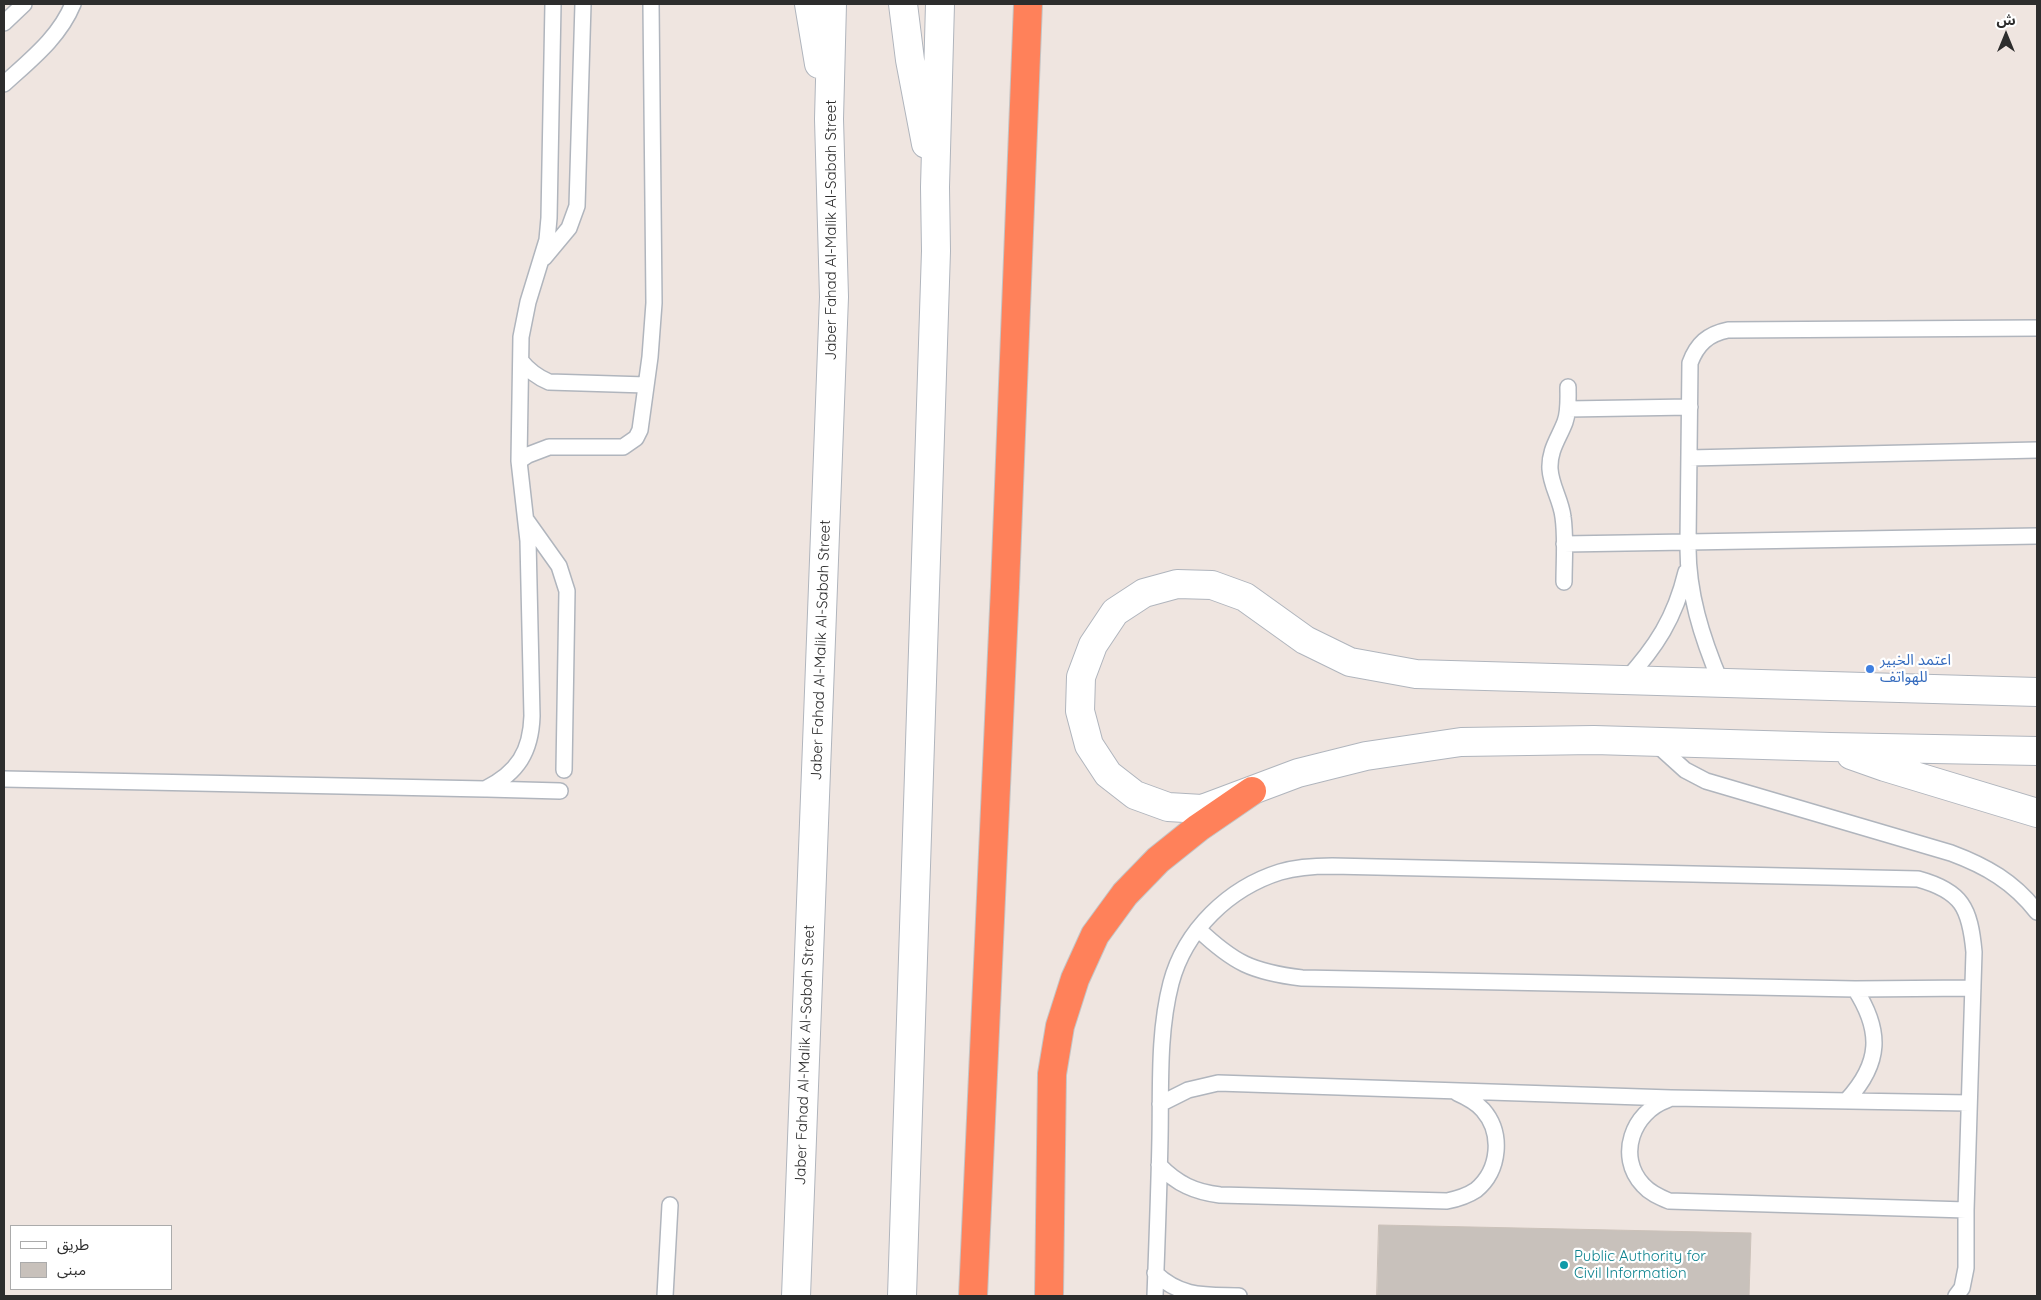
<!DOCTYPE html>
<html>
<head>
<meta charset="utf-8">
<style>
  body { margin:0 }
  #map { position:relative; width:2041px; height:1300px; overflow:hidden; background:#efe5e0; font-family:Quicksand,"Noto Sans Arabic",sans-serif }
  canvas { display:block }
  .frame { position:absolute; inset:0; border:5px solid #2d2d2d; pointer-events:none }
  .legend { position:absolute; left:10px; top:1225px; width:162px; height:65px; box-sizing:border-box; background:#fff; border:1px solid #ababab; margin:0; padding:6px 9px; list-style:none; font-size:15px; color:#2d2d2d }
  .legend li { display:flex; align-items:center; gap:10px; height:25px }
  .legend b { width:25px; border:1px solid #ababab }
  .north { position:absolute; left:1981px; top:10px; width:50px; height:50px; -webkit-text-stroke:4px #fff; paint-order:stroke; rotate:0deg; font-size:14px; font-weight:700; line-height:20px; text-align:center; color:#2d2d2d }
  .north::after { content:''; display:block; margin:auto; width:18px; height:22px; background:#2d2d2d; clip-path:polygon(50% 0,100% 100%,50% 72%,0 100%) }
</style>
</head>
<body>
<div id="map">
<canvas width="2041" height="1300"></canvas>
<div class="frame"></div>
<ul class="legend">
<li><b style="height:6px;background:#fff"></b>طريق</li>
<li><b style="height:14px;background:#c8c1bb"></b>مبنى</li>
</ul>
<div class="north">ش</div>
</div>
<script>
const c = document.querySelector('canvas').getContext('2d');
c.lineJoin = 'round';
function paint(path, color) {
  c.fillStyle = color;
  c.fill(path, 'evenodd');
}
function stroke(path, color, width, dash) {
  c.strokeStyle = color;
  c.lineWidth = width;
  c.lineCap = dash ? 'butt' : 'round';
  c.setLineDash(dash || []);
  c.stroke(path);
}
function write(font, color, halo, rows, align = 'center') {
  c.font = font + ' Quicksand,"Noto Sans Arabic",sans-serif';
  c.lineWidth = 4.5;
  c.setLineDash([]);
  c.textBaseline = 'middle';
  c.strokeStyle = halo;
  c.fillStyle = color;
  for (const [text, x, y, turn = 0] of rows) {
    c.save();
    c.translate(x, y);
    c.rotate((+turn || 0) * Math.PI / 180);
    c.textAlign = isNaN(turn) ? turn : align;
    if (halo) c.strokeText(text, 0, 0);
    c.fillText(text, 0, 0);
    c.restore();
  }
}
const building = new Path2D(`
  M1379,1225L1751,1233L1749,1296H1377Z`);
paint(building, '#c8c1bb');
stroke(building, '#cbc1b9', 1);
const lane = new Path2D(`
  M4,23L24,4
  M4,84C30,60 59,38 73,4
  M544,258L569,228L577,206L583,4
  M2037,328L1728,330C1708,334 1697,344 1690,363L1688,542L2037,536
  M521,361C529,371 537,377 549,382L646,385
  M1568,409L1690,407
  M1689,458L2037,450
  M519,461L528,455L549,447H623L636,438L640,430L650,357L654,303L651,4
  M527,521L559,566L567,591L564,770
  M1564,544L1688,542C1687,592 1702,638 1721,683
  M1564,582C1564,561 1566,538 1563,517C1561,500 1551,486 1550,469C1549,450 1559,438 1565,422C1569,411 1568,399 1568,387
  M1625,681C1656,647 1675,618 1686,572
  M1654,742L1685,770L1706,781L1951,853C1986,866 2014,882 2037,912
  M4,779L485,789C518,773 531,751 532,716L528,541L519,461L521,337L528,302L547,240L549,218L553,4
  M487,789L560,791
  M1198,929C1234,963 1252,972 1302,978L1855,989L1973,988
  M1667,1100C1633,1112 1616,1156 1643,1185C1650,1193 1659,1197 1669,1201L1966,1210
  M1847,1100C1881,1063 1882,1031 1855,989
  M1160,1104L1188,1090L1218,1083L1671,1098L1969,1103
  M1159,1165C1177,1184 1195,1192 1220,1195L1447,1201C1457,1199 1467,1196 1476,1190C1500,1170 1503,1133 1483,1110C1476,1102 1466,1097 1457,1093
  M1155,1273C1181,1298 1206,1295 1239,1296
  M665,1296L670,1205
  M1155,1296C1157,1243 1159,1190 1160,1138C1161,1087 1158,1033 1171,983C1185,930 1229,888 1280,872C1297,867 1315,866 1332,866L1918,879C1962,891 1970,908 1974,952L1966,1210V1268L1962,1288L1956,1296`);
const secondary = new Path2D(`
  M809,4L819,64
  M903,4L910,60L926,144
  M2037,692L1416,674L1350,662L1305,640L1245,597L1212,585L1177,584L1144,593L1115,612L1093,645L1081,677L1080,711L1089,745L1108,774L1135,795L1168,807L1202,809L1298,773L1366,756L1461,742L1594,740L1831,747L2037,751
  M1851,755L1885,767L2037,813
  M796,1296L834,297L829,119L832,4
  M902,1296L936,251L935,187L940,4`);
const highway = new Path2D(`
  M973,1296L1005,587L1028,4
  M1049,1296L1052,1074L1060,1026L1075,979L1095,935L1125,894L1158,860L1198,828L1252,791`);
stroke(lane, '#b0b5bd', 18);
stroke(secondary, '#b0b5bd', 30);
stroke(highway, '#c4c4c4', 30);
stroke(lane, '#fff', 15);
stroke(secondary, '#fff', 28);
stroke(highway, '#ff815a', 28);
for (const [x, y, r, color] of [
  [1870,669,5,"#3f7fe0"],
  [1564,1265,5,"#0f9aa8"]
]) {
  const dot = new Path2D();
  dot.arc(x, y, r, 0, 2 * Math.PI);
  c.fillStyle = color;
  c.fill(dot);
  stroke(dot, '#fff', 2);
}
write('15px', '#2d2d2d', '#fff', [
  ["Jaber Fahad Al-Malik Al-Sabah Street",831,230,-90],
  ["Jaber Fahad Al-Malik Al-Sabah Street",821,650,-88],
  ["Jaber Fahad Al-Malik Al-Sabah Street",805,1055,-88]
]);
write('15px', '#366cbe', '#fff', [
  ["اعتمد الخبير",1880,660],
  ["للهواتف",1880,677]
], 'left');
write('15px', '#0d838f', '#fff', [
  ["Public Authority for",1574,1256],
  ["Civil Information",1574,1273]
], 'left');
</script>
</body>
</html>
